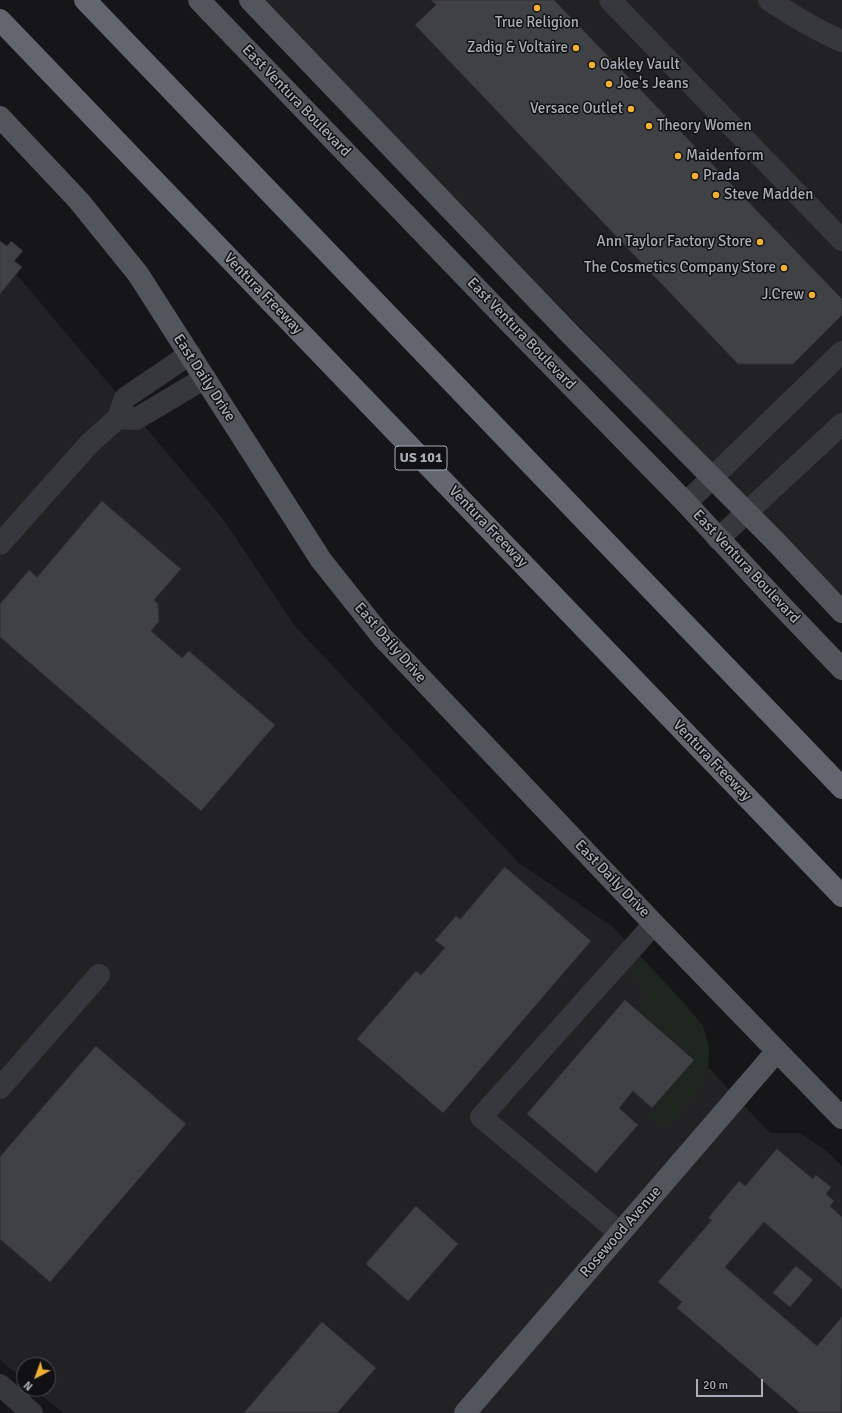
<!DOCTYPE html>
<html>
<head>
<meta charset="utf-8">
<style>
  body { margin:0 }
  #map { position:relative; width:842px; height:1413px; overflow:hidden; background:#161618; font-family:Signika,sans-serif }
  canvas { display:block }
  .north { position:absolute; left:16px; top:1357px; width:40px; height:40px; box-sizing:border-box; background:#111113; border:1px solid #4d4f55; border-radius:50%; rotate:221deg; font-size:11px; font-weight:700; line-height:16px; text-align:center; color:#a8adb8 }
  .north::after { content:''; display:block; margin:auto; width:14px; height:18px; background:#f2b134; clip-path:polygon(50% 0,100% 100%,50% 72%,0 100%) }
  .scale { position:absolute; left:696px; top:1379px; width:67px; height:18px; box-sizing:border-box; border:2px solid #a8adb8; border-top:0; padding-left:5px; font-size:12px; line-height:14px; white-space:nowrap; color:#a8adb8; -webkit-text-stroke:3px #111113; paint-order:stroke }
</style>
</head>
<body>
<div id="map">
<canvas width="842" height="1413"></canvas>
<div class="north">N</div>
<div class="scale">20 m</div>
</div>
<script>
const c = document.querySelector('canvas').getContext('2d');
c.lineJoin = 'round';
function paint(path, color) {
  c.fillStyle = color;
  c.fill(path, 'evenodd');
}
function stroke(path, color, width, dash) {
  c.strokeStyle = color;
  c.lineWidth = width;
  c.lineCap = dash ? 'butt' : 'round';
  c.setLineDash(dash || []);
  c.stroke(path);
}
function write(font, color, halo, rows, align = 'center') {
  c.font = font + ' Signika,sans-serif';
  c.lineWidth = 3;
  c.setLineDash([]);
  c.textBaseline = 'middle';
  c.strokeStyle = halo;
  c.fillStyle = color;
  for (const [text, x, y, turn = 0] of rows) {
    c.save();
    c.translate(x, y);
    c.rotate((+turn || 0) * Math.PI / 180);
    c.textAlign = isNaN(turn) ? turn : align;
    if (halo) c.strokeText(text, 0, 0);
    c.fillText(text, 0, 0);
    c.restore();
  }
}
paint(new Path2D(`
  M262,0H842V598L712,463Z
  M0,255L223,519L294,625L519,863L613,927L682,1001L703,1026L709,1047L708,1067L770,1133H800L828,1152L842,1166V1413H63L34,1389H48V1365H24V1380L0,1360Z`), '#222225');
paint(new Path2D(`
  M641,957L682,1001L703,1026L709,1047L708,1067L703,1084L696,1094L665,1129L649,1114L695,1059L638,1009L647,998L639,990L641,984L628,972Z`), '#1e261f');
const building = new Path2D(`
  M431,0H554L842,299V315L793,364H738L415,25L436,5Z
  M0,241L7,246L11,241L23,251L14,261L22,267L0,294Z
  M102,501L181,569L154,600L158,604L159,621L151,631L182,658L189,651L275,725L201,811L0,637V604L29,570L37,577Z
  M505,867L591,941L443,1113L357,1039L416,971L421,975L445,948L435,940L456,916L460,919Z
  M625,1000L694,1060L652,1108L633,1091L619,1108L638,1125L596,1173L527,1114Z
  M96,1046L186,1124L50,1282L0,1239V1157Z
  M777,1149L813,1179L816,1175L831,1187L826,1194L834,1201L830,1206L842,1217V1289L764,1222L725,1267L817,1346L842,1317L841,1413H800L677,1308L682,1302L658,1282L712,1220L708,1218L739,1181L745,1186Z
  M416,1206L458,1244L408,1301L366,1264Z
  M796,1266L813,1280L790,1307L773,1293Z
  M322,1322L376,1368L337,1413H244Z`);
paint(building, '#404145');
stroke(building, '#303034', 1);
stroke(new Path2D(`
  M610,0L842,240
  M769,0C793,16 816,30 842,41
  M118,418L136,419L205,378
  M686,503L842,352
  M718,539L842,424
  M0,544L89,444L118,418L125,398L190,354
  M0,1088L99,975
  M620,1233L481,1117L654,924
  M0,1385L32,1413`), '#37383d', 22);
stroke(new Path2D(`
  M199,0L509,322L686,503L776,600L842,669
  M250,0L571,335L778,544L842,612
  M0,117L79,201L138,274L321,560L383,638L654,924L842,1118
  M465,1413L777,1051`), '#53555c', 22);
stroke(new Path2D(`
  M85,0L842,788
  M0,20L842,896`), '#63666e', 22);
for (const [x, y, r, color] of [
  [537,8,4,"#f2b134"],
  [576,48,4,"#f2b134"],
  [592,65,4,"#f2b134"],
  [609,84,4,"#f2b134"],
  [631,109,4,"#f2b134"],
  [649,126,4,"#f2b134"],
  [678,156,4,"#f2b134"],
  [695,176,4,"#f2b134"],
  [716,195,4,"#f2b134"],
  [760,242,4,"#f2b134"],
  [784,268,4,"#f2b134"],
  [812,295,4,"#f2b134"]
]) {
  const dot = new Path2D();
  dot.arc(x, y, r, 0, 2 * Math.PI);
  c.fillStyle = color;
  c.fill(dot);
  stroke(dot, '#111113', 1.5);
}
for (const [x, y, w] of [
  [421,458,52]
]) {
  const box = new Path2D();
  box.roundRect(x - w / 2, y - 12, w, 24, 3);
  c.fillStyle = '#111113';
  c.fill(box);
  stroke(box, '#a8adb8', 1);
}
write('bold 14px', '#a8adb8', null, [
  ["US 101",421,458]
]);
write('15px', '#a8adb8', '#111113', [
  ["True Religion",537,23,"center"],
  ["Zadig & Voltaire",568,48,"right"],
  ["Oakley Vault",600,65],
  ["Joe's Jeans",617,84],
  ["Versace Outlet",623,109,"right"],
  ["Theory Women",657,126],
  ["Maidenform",686,156],
  ["Prada",703,176],
  ["Steve Madden",724,195],
  ["Ann Taylor Factory Store",752,242,"right"],
  ["The Cosmetics Company Store",776,268,"right"],
  ["J.Crew",804,295,"right"]
], 'left');
write('15px', '#a8adb8', '#111113', [
  ["East Ventura Boulevard",296,101,46],
  ["Ventura Freeway",263,294,46],
  ["East Ventura Boulevard",521,334,46],
  ["East Daily Drive",204,378,57],
  ["Ventura Freeway",488,527,46],
  ["East Ventura Boulevard",746,567,47],
  ["East Daily Drive",390,643,49],
  ["Ventura Freeway",712,761,46],
  ["East Daily Drive",612,879,46],
  ["Rosewood Avenue",621,1232,-49]
]);
</script>
</body>
</html>
